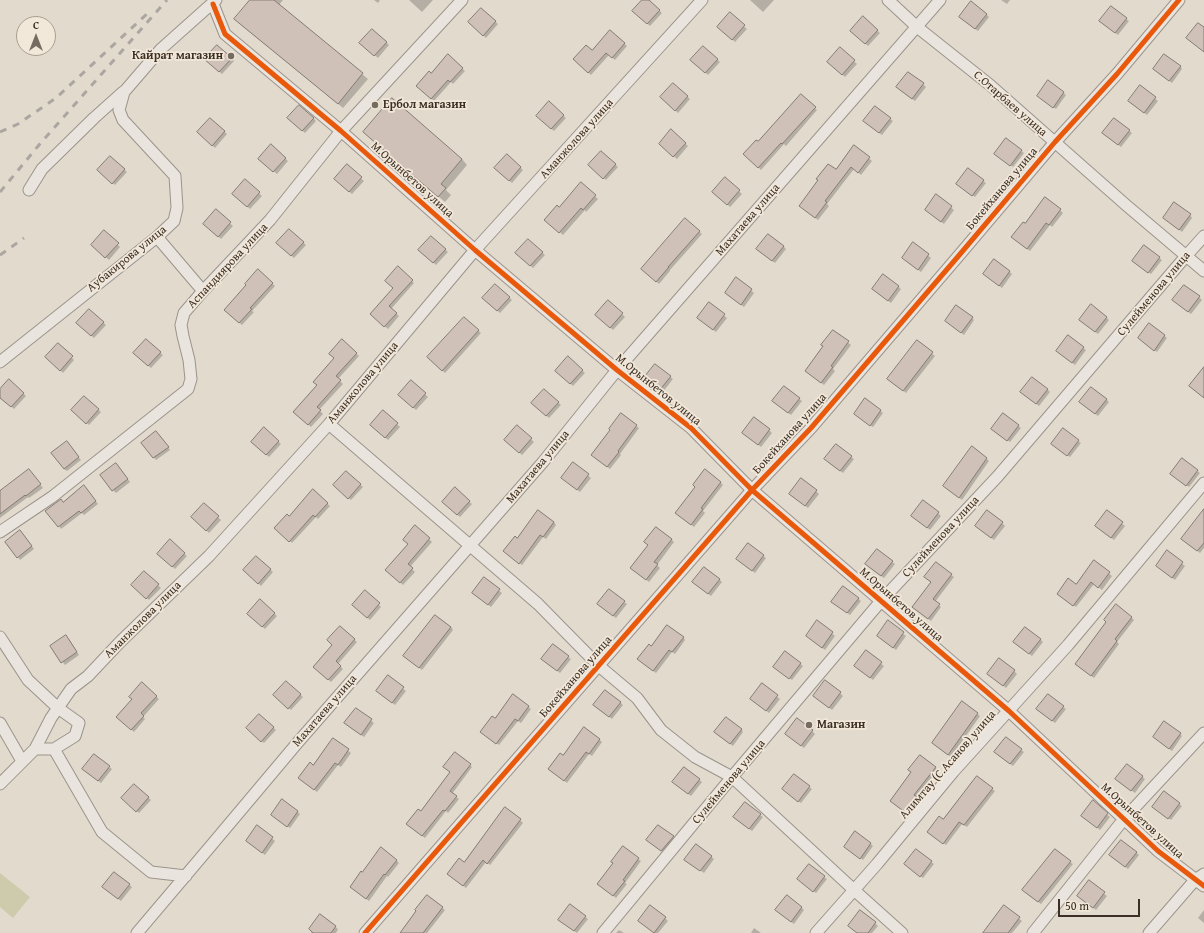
<!DOCTYPE html>
<html>
<head>
<meta charset="utf-8">
<style>
  body { margin:0 }
  #map { position:relative; width:1204px; height:933px; overflow:hidden; background:#e2dacd; font-family:"Gentium Book Plus",serif }
  canvas { display:block }
  .north { position:absolute; left:16px; top:16px; width:40px; height:40px; box-sizing:border-box; background:#f2e8d9; border:1px solid #a99e91; border-radius:50%; rotate:0deg; font-size:11px; font-weight:700; line-height:16px; text-align:center; color:#3c2f25 }
  .north::after { content:''; display:block; margin:auto; width:14px; height:18px; background:#766b60; clip-path:polygon(50% 0,100% 100%,50% 72%,0 100%) }
  .scale { position:absolute; left:1058px; top:899px; width:82px; height:18px; box-sizing:border-box; border:2px solid #3c2f25; border-top:0; padding-left:5px; font-size:12px; line-height:14px; white-space:nowrap; color:#3c2f25; -webkit-text-stroke:3px #f2e8d9; paint-order:stroke }
</style>
</head>
<body>
<div id="map">
<canvas width="1204" height="933"></canvas>
<div class="north">С</div>
<div class="scale">50 m</div>
</div>
<script>
const c = document.querySelector('canvas').getContext('2d');
c.lineJoin = 'round';
function paint(path, color) {
  c.fillStyle = color;
  c.fill(path, 'evenodd');
}
function stroke(path, color, width, dash) {
  c.strokeStyle = color;
  c.lineWidth = width;
  c.lineCap = dash ? 'butt' : 'round';
  c.setLineDash(dash || []);
  c.stroke(path);
}
function write(font, color, halo, rows, align = 'center') {
  c.font = font + ' "Gentium Book Plus",serif';
  c.lineWidth = 3.5;
  c.setLineDash([]);
  c.textBaseline = 'middle';
  c.strokeStyle = halo;
  c.fillStyle = color;
  for (const [text, x, y, turn = 0] of rows) {
    c.save();
    c.translate(x, y);
    c.rotate((+turn || 0) * Math.PI / 180);
    c.textAlign = isNaN(turn) ? turn : align;
    if (halo) c.strokeText(text, 0, 0);
    c.fillText(text, 0, 0);
    c.restore();
  }
}
paint(new Path2D(`
  M0,873L30,897L13,918L0,907Z`), '#cdcbac');
paint(new Path2D(`
  M251,0H283L279,5L368,79L343,108L241,25Z
  M374,0H380L378,3Z
  M409,0H433L422,12Z
  M643,0H648L662,13L650,26L633,11Z
  M750,0H774L763,12Z
  M1001,0H1010L1007,4Z
  M481,9L498,24L486,38L469,22Z
  M730,14L747,29L735,42L719,26Z
  M986,14L989,17L978,31L963,20Z
  M863,18L880,33L868,46L854,33Z
  M1126,19L1129,21L1118,35L1103,24Z
  M373,30L389,45L378,58L361,43Z
  M610,31L627,46L615,60L609,55L591,75L575,59L592,51Z
  M217,46L234,61L222,74L205,59Z
  M703,47L720,62L708,75L691,60Z
  M840,48L857,64L845,77L828,62Z
  M448,56L465,71L453,84L451,82L434,101L418,86L431,74Z
  M1180,66L1182,69L1172,83L1157,72Z
  M1049,82L1066,95L1056,109L1040,98Z
  M673,84L690,99L678,113L661,97Z
  M923,84L926,87L915,101L900,90Z
  M1140,86L1158,101L1147,115L1132,103Z
  M801,95L817,110L786,146L784,144L761,170L745,154L758,143Z
  M549,103L566,118L554,131L537,116Z
  M288,118H313L316,121L305,133Z
  M210,119L227,134L215,148L198,132Z
  M890,119L893,121L882,135L867,124Z
  M672,131L688,146L677,159L660,144Z
  M1129,131L1132,133L1121,147L1103,133Z
  M370,138L462,159L467,165L446,190L451,195L445,202Z
  M271,146L288,161L277,174L260,159Z
  M854,146L872,161L861,175L854,169L827,204L829,206L818,220L803,208L836,171Z
  M1021,151L1024,153L1013,167L998,156Z
  M601,152L618,167L606,180L590,165Z
  M507,155L523,170L512,183L495,168Z
  M110,157L127,172L115,185L98,170Z
  M347,166L364,181L352,194L335,179Z
  M725,179L742,194L730,207L714,192Z
  M245,181L262,196L250,209L233,194Z
  M983,181L986,183L975,197L960,186Z
  M581,183L598,199L586,212L585,210L563,235L546,220L559,208Z
  M937,196L954,210L944,224L929,212Z
  M1060,210L1063,213L1052,227L1050,225L1030,251L1015,240L1025,225Z
  M216,211L233,226L221,239L205,224Z
  M1190,215L1192,218L1182,232L1167,220Z
  M685,219L702,234L670,270V271L659,284L642,269Z
  M289,230L306,245L294,258L278,243Z
  M104,231L120,247L109,260L92,245Z
  M431,237L448,252L436,265L420,250Z
  M528,240L545,255L533,268L516,253Z
  M914,244L931,258L921,272L906,260Z
  M783,246L786,249L775,263L760,252Z
  M1159,258L1162,260L1151,274L1136,263Z
  M995,260L1012,274L1002,288L984,274Z
  M398,268L414,283L391,309L399,316L388,329L371,314L394,288Z
  M258,271L275,286L252,311L254,312L242,325L225,310Z
  M884,275L901,289L891,303L873,289Z
  M737,279L754,293L744,307L728,295Z
  M495,285L512,300L500,313L483,298Z
  M1199,297L1202,300L1191,314L1176,302Z
  M608,301L625,317L613,330L596,314Z
  M709,304L727,318L716,332L701,320Z
  M89,310L106,325L94,338L78,323Z
  M1106,317L1109,320L1098,334L1083,323Z
  M464,318L481,333L445,373L428,357Z
  M972,318L974,320L964,335L949,323Z
  M1150,324L1167,338L1157,352L1139,338Z
  M833,331L851,345L833,369L835,371L824,385L809,373Z
  M146,340L163,355L151,368L134,353Z
  M342,341L359,356L338,379L343,384L319,410L323,414L311,427L294,412L318,385L335,358Z
  M917,342L935,356L906,393L888,379Z
  M58,344L74,360L63,373L46,357Z
  M1083,348L1086,350L1075,365L1060,353Z
  M568,358L585,373L573,386L557,371Z
  M670,377L673,379L662,393L647,382Z
  M9,381L26,396L14,409L0,397V391Z
  M411,381L428,397L416,410L400,395Z
  M1047,389L1050,392L1039,406L1024,395Z
  M544,390L561,405L549,418L532,403Z
  M84,397L101,412L89,425L73,410Z
  M799,399L802,401L791,415L773,401Z
  M866,399L883,413L873,427L858,416Z
  M1106,399L1109,402L1098,416L1083,405Z
  M383,411L400,427L388,440L374,427Z
  M1003,414L1021,428L1010,442L995,431Z
  M517,426L534,442L522,455L505,440Z
  M636,426L639,428L620,454L621,455L610,469L595,458Z
  M264,429L281,444L269,457L253,442Z
  M769,430L772,433L761,447L746,435Z
  M159,435L170,450L156,460L142,443Z
  M1078,441L1081,443L1070,457L1055,446Z
  M69,445L81,460L67,471L64,469Z
  M972,447L989,461L962,500L947,488Z
  M851,457L854,459L843,473L828,462Z
  M573,464L591,478L580,492L565,480Z
  M118,467L130,482L116,493L113,490Z
  M1197,471L1200,473L1189,487L1174,476Z
  M346,472L363,487L351,500L334,485Z
  M31,473L43,488L29,498L28,497L0,518V490L1,491Z
  M720,482L723,485L703,511L705,513L694,527L679,515Z
  M86,489L98,504L84,515L82,513L61,529L59,526Z
  M455,489L472,504L460,517L443,502Z
  M313,491L330,506L318,519L316,517L292,543L276,528L290,517Z
  M816,491L819,494L808,508L793,496Z
  M204,504L221,520L209,533L192,517Z
  M1204,510V548L1200,553L1185,542Z
  M1107,512L1125,526L1114,540L1099,528Z
  M938,513L941,516L930,530L915,518Z
  M554,522L556,525L546,539L543,537L522,565L507,554L517,539Z
  M1002,523L1005,526L994,540L979,528Z
  M416,526L432,542L410,567L415,572L403,585L387,570L409,544Z
  M23,534L34,549L20,560L18,557Z
  M671,539L674,542L657,565L660,568L649,582L634,570L648,545Z
  M170,541L187,556L175,569L159,554Z
  M1167,552L1185,566L1175,580L1159,568Z
  M763,556L766,558L755,573L740,561Z
  M256,557L273,572L261,586L245,570Z
  M892,562L895,564L884,578L869,567Z
  M1094,562L1112,576L1102,590L1094,584L1076,607L1061,596L1076,585Z
  M144,572L161,588L149,600L132,585Z
  M951,575L954,577L935,602L941,607L931,621L913,607L932,583L928,580Z
  M484,579L502,593L491,607L476,595Z
  M719,579L722,582L711,596L696,585Z
  M843,587L861,601L850,615L835,604Z
  M365,591L381,607L370,620L353,605Z
  M260,601L277,616L265,629L248,614Z
  M624,602L627,604L616,618L601,607Z
  M1131,617L1134,620L1117,642L1119,644L1094,678L1078,666Z
  M818,622L835,636L825,650L810,638Z
  M888,622L906,636L896,650L881,638Z
  M340,627L357,642L338,664L343,669L331,682L314,667L334,645Z
  M451,627L453,630L422,670L407,658Z
  M683,637L685,640L675,654L672,652L656,673L641,662L652,647Z
  M69,639L79,655L65,665L51,647Z
  M1040,639L1043,642L1032,656L1017,645Z
  M785,652L803,666L792,680L777,669Z
  M866,652L884,666L873,680L858,668Z
  M568,657L571,659L560,673L545,662Z
  M1014,671L1017,674L1006,688L991,676Z
  M388,677L406,691L395,705L380,693Z
  M286,682L303,697L291,710L274,695Z
  M142,684L159,699L143,717L145,719L134,732L117,717L133,699Z
  M762,685L780,699L769,713L754,701Z
  M840,693L843,696L832,710L817,698Z
  M514,695L531,709L521,723L518,721L499,745L484,734Z
  M620,702L623,705L612,719L597,708Z
  M962,702L980,716L951,757L936,746Z
  M1063,707L1066,709L1055,723L1040,712Z
  M356,709L374,723L364,737L348,726Z
  M259,715L276,730L264,743L250,731Z
  M585,728L602,742L592,756L589,754L567,783L552,771Z
  M741,729L743,732L733,746L718,735Z
  M812,731L815,734L804,748L789,736Z
  M1180,734L1182,736L1172,751L1157,739Z
  M333,739L351,753L341,767L338,765L317,792L302,780Z
  M1021,750L1024,752L1013,766L998,755Z
  M470,765L472,767L452,794L459,799L448,813L446,811L425,838L410,827L451,773L444,767Z
  M1127,765L1145,779L1135,793L1119,782Z
  M109,767L112,769L101,783L86,772Z
  M935,767L938,770L917,798L919,801L909,815L893,803Z
  M699,780L702,782L691,796L676,785Z
  M134,785L151,800L139,813L122,798Z
  M809,787L812,789L801,803L786,792Z
  M992,789L995,791L967,827L962,824L946,845L931,834Z
  M283,801L300,814L290,828L274,817Z
  M1093,802L1110,817L1100,830L1085,818Z
  M1179,804L1182,806L1171,820L1156,809Z
  M760,815L763,817L752,831L737,820Z
  M520,820L523,823L490,865L486,862L466,888L451,876Z
  M658,826L676,840L664,853L650,843Z
  M258,827L275,841L265,855L250,843Z
  M856,832L873,846L863,860L848,849Z
  M696,845L714,859L704,873L688,862Z
  M1136,852L1139,855L1128,869L1113,858Z
  M638,859L641,861L625,883L627,884L616,898L598,884Z
  M396,860L399,863L388,877L387,876L369,901L354,889Z
  M931,862L934,864L923,878L908,867Z
  M1070,862L1073,864L1041,904L1026,893Z
  M824,877L827,879L816,893L801,882Z
  M1089,882L1107,896L1096,910L1081,898Z
  M129,885L132,887L121,901L106,890Z
  M787,896L804,910L794,924L779,913Z
  M1004,907L1022,921L1012,933H984Z
  M442,908L445,910L427,933H401L417,911Z
  M1204,910V923L1198,918Z
  M321,915L338,929L336,933H311Z
  M585,917L588,919L577,933L562,922Z
  M665,918L668,921L658,933H655L642,923Z
  M875,923L878,926L872,933H858Z
  M754,928L761,933H751Z
  M619,930L624,933H616Z`), '#0003');
const building = new Path2D(`
  M250,0H274L363,73L338,104L234,19Z
  M642,0H649L660,10L647,24L632,11Z
  M971,1L987,14L975,29L959,17Z
  M1111,6L1127,18L1115,33L1099,21Z
  M481,8L496,21L483,36L468,22Z
  M730,12L745,25L732,40L717,27Z
  M863,16L878,30L865,44L850,31Z
  M1198,23L1204,27V52L1186,38Z
  M372,29L387,42L374,56L359,43Z
  M610,30L625,43L612,58L606,53L588,73L573,59L586,45L592,50Z
  M217,45L232,58L219,72L204,59Z
  M703,46L718,59L705,73L690,60Z
  M840,47L855,60L842,75L827,62Z
  M448,54L463,68L450,82L448,80L431,99L416,86L429,71L431,73Z
  M1164,54L1181,66L1169,81L1153,69Z
  M908,72L924,83L912,99L896,87Z
  M1048,80L1064,92L1053,108L1037,96Z
  M673,83L688,96L675,111L660,97Z
  M1140,85L1156,97L1144,113L1128,101Z
  M801,94L816,107L782,144L781,143L758,168L743,154L756,140L758,141Z
  M392,98L462,159L441,184L446,188L438,197L363,132Z
  M549,101L564,115L551,129L536,116Z
  M299,105L314,118L302,131L287,118Z
  M875,106L891,118L879,133L863,121Z
  M210,118L225,131L212,146L197,132Z
  M1114,118L1130,130L1118,145L1102,133Z
  M671,129L686,143L673,157L659,144Z
  M1006,138L1022,150L1010,166L994,154Z
  M271,144L286,158L273,172L258,159Z
  M854,145L870,157L858,173L851,167L825,201L827,202L815,218L799,206L818,180L816,179L828,164L836,169Z
  M601,151L616,164L603,179L588,165Z
  M507,154L521,167L509,181L494,168Z
  M110,156L125,169L112,184L97,170Z
  M347,164L362,177L349,192L334,179Z
  M968,168L984,180L972,196L956,184Z
  M725,177L740,190L727,205L712,192Z
  M245,179L260,192L247,207L232,194Z
  M581,182L596,195L583,210L581,208L559,233L544,220L557,205L559,207Z
  M936,194L952,206L941,222L925,210Z
  M1045,197L1061,209L1049,225L1046,223L1027,249L1011,237L1023,222L1025,223Z
  M1174,202L1191,214L1179,230L1163,218Z
  M216,209L231,222L218,237L203,224Z
  M685,218L700,231L668,267H669L656,282L641,269Z
  M289,229L304,242L291,256L276,243Z
  M104,230L119,243L105,258L91,245Z
  M768,234L784,246L772,261L756,249Z
  M431,236L446,249L433,263L418,250Z
  M528,239L543,252L530,266L515,253Z
  M913,242L929,254L918,270L902,258Z
  M1144,245L1160,257L1148,273L1132,261Z
  M994,259L1010,271L999,286L983,274Z
  M398,266L413,280L389,306L397,313L384,327L370,314L393,288L385,281Z
  M258,269L273,283L250,308L252,309L239,323L224,310L246,285L245,284Z
  M883,274L899,286L888,301L872,289Z
  M736,277L752,289L741,305L725,293Z
  M495,284L510,297L497,311L482,298Z
  M1184,285L1200,296L1188,312L1172,300Z
  M608,300L623,313L610,328L595,315Z
  M709,302L725,314L713,330L697,318Z
  M1091,304L1107,317L1095,332L1079,320Z
  M956,305L973,317L961,333L945,321Z
  M89,309L104,322L91,336L76,323Z
  M464,317L479,330L442,371L427,357Z
  M1149,323L1165,335L1154,351L1138,338Z
  M833,330L849,341L831,366L833,367L821,383L805,371L823,346L821,345Z
  M1068,335L1084,347L1072,363L1056,351Z
  M146,339L161,352L148,366L133,353Z
  M342,339L357,353L336,376L341,380L317,407L321,410L308,425L293,412L317,385L313,382L334,358L329,354Z
  M917,340L933,352L903,391L887,379Z
  M58,343L73,356L60,371L45,357Z
  M568,356L583,370L570,384L555,371Z
  M655,364L671,376L659,391L643,379Z
  M1204,367V398L1189,386Z
  M1032,377L1048,389L1036,404L1020,392Z
  M9,379L24,393L11,407L0,398V389Z
  M411,380L426,393L413,408L398,395Z
  M784,386L800,398L788,413L772,401Z
  M1091,387L1107,399L1095,414L1079,402Z
  M544,389L559,402L546,416L531,403Z
  M84,396L99,409L86,424L71,410Z
  M865,398L881,410L870,426L854,414Z
  M383,410L398,423L385,438L370,425Z
  M621,413L637,425L618,451L619,452L607,467L591,455L610,430L609,429Z
  M1003,413L1019,425L1007,441L991,429Z
  M754,417L770,429L758,445L742,433Z
  M517,425L532,438L519,453L504,440Z
  M264,427L279,441L266,455L251,442Z
  M1063,428L1079,440L1067,456L1051,444Z
  M156,431L169,447L153,458L141,443Z
  M67,441L79,457L64,469L51,453Z
  M836,444L852,456L840,471L824,459Z
  M972,446L987,458L959,498L943,486Z
  M1182,458L1198,470L1186,486L1170,474Z
  M573,462L589,474L577,490L561,478Z
  M116,463L128,479L112,491L100,475Z
  M29,469L41,484L26,496L25,495L0,514V491Z
  M705,469L721,482L701,508L703,509L691,525L675,513L695,487L693,485Z
  M346,471L361,484L348,499L333,485Z
  M801,478L817,490L805,506L789,494Z
  M84,485L96,501L81,513L79,511L58,527L45,511L61,499L63,502Z
  M455,487L470,501L457,515L442,502Z
  M313,489L328,503L315,517L313,515L289,542L274,528L287,514L289,516Z
  M923,500L939,512L927,528L911,516Z
  M204,503L219,516L206,531L191,517Z
  M1204,509V543L1197,551L1181,539Z
  M538,510L554,522L543,537L540,535L519,564L503,551L515,536L517,538Z
  M987,510L1003,522L991,538L975,526Z
  M1107,510L1123,522L1111,538L1095,526Z
  M415,525L430,538L408,564L413,568L400,583L385,570L408,544L403,540Z
  M656,527L672,539L654,562L658,564L646,580L630,568L648,545L644,542Z
  M20,530L32,546L17,558L5,542Z
  M170,539L185,553L172,567L157,554Z
  M748,543L764,555L752,571L736,559Z
  M877,549L893,561L881,576L865,564Z
  M1167,550L1183,562L1172,578L1156,566Z
  M256,556L271,569L258,584L243,570Z
  M1094,560L1110,572L1098,588L1091,582L1073,606L1057,594L1068,578L1076,584Z
  M936,562L952,574L933,599L940,604L928,619L912,607L931,582L924,577Z
  M704,567L720,579L708,594L692,582Z
  M144,571L159,584L146,599L131,585Z
  M484,577L500,589L488,605L472,593Z
  M843,586L859,598L847,613L831,602Z
  M609,589L625,601L613,616L597,604Z
  M365,590L380,603L367,618L352,605Z
  M260,599L275,613L262,627L247,614Z
  M1116,604L1132,617L1115,639L1117,641L1091,676L1075,664L1106,622L1104,620Z
  M435,615L451,627L419,668L403,656Z
  M817,620L833,632L822,648L806,636Z
  M888,620L904,632L893,648L877,636Z
  M667,625L684,637L672,652L669,650L653,671L637,659L649,644L651,646Z
  M340,626L355,639L336,661L341,666L328,680L313,667L332,645L327,640Z
  M1025,627L1041,639L1029,654L1013,642Z
  M66,635L77,652L61,663L50,646Z
  M553,644L569,656L557,671L541,659Z
  M866,650L882,662L870,678L854,666Z
  M785,651L801,663L789,679L773,667Z
  M999,658L1015,670L1003,686L987,674Z
  M388,675L404,687L392,703L376,691Z
  M825,680L841,692L829,708L813,696Z
  M286,681L301,694L288,709L273,695Z
  M142,682L157,696L141,713L144,716L131,730L116,717L132,699L129,697Z
  M762,683L778,695L766,711L750,699Z
  M605,690L621,702L609,717L593,705Z
  M513,694L529,706L518,721L515,719L496,744L480,732L492,716L495,718Z
  M1048,694L1064,706L1052,721L1036,709Z
  M962,701L978,713L948,755L932,743Z
  M356,708L372,719L361,735L344,723Z
  M259,714L274,727L261,742L246,728Z
  M726,717L742,729L730,744L714,732Z
  M797,718L813,730L801,746L785,734Z
  M1164,721L1181,733L1169,749L1153,737Z
  M584,727L600,739L589,754L586,752L564,781L548,769L560,753L563,755Z
  M1006,737L1022,749L1010,764L994,752Z
  M333,738L349,749L338,765L335,763L314,790L298,778L310,762L313,765Z
  M455,752L471,764L450,791L457,796L445,811L443,810L422,836L406,824L418,809L421,811L450,772L443,767Z
  M94,754L110,766L98,781L82,769Z
  M920,755L936,767L914,795L917,797L906,813L890,801L911,772L908,770Z
  M1127,764L1143,776L1131,791L1115,779Z
  M684,767L700,779L688,794L672,782Z
  M794,774L810,786L798,802L782,789Z
  M977,776L993,788L964,825L959,822L943,844L927,832L939,816L943,819Z
  M134,784L149,797L136,812L121,798Z
  M1164,791L1180,803L1168,819L1152,807Z
  M282,799L298,811L287,827L271,815Z
  M1093,800L1108,813L1097,828L1081,816Z
  M745,802L761,814L749,829L733,817Z
  M505,807L521,819L487,864L483,860L463,886L447,874L459,858L464,862Z
  M257,825L273,837L262,853L246,841Z
  M658,825L674,836L661,851L646,840Z
  M855,831L871,843L860,859L844,847Z
  M1121,840L1137,852L1125,867L1109,855Z
  M696,844L712,856L700,871L684,860Z
  M623,846L639,858L623,880L625,881L613,896L597,884L613,863L611,862Z
  M381,847L397,860L385,875L384,874L366,899L350,887L361,871L362,872Z
  M916,849L932,861L920,877L904,864Z
  M1055,849L1071,861L1038,902L1022,890Z
  M809,864L825,876L813,892L797,879Z
  M114,872L130,884L118,899L102,887Z
  M1089,880L1105,892L1093,908L1077,896Z
  M427,895L443,907L423,933H400L416,911L415,910Z
  M787,895L802,907L791,922L775,910Z
  M570,904L586,916L574,931L558,920Z
  M650,905L666,917L654,933L638,921Z
  M1004,905L1020,917L1008,933H983Z
  M860,910L876,922L868,933H857L848,926Z
  M320,914L336,926L331,933H313L309,929Z`);
paint(building, '#d0c1b8');
stroke(building, '#837c74', 1);
const minor = new Path2D(`
  M888,0L917,27L990,85L1126,205L1204,271
  M213,4L225,34L341,131L475,250L617,370L691,428L752,490L1009,711L1158,851L1204,886
  M29,190L42,169L94,118L123,92
  M157,237L203,291
  M0,362L157,237L174,221L177,208L175,176L123,120L119,110L124,92L161,49L216,0
  M329,424L538,604L599,666L637,698L661,730L695,757L732,777L854,890L902,933
  M0,532L52,497L188,389L191,379L189,360L183,336L181,325L184,313L203,291L270,220L341,131L462,0
  M0,637L28,680L58,708L79,723L75,736L54,749H35
  M0,723L22,761
  M54,749L102,832L151,872L186,876
  M0,784L35,749L51,718L71,689L88,676L120,642L209,556L329,424L475,250L702,0
  M137,933L209,848L299,741L543,462L617,370L940,0
  M365,933L752,490L811,428L961,253L1055,142L1117,74L1179,0
  M603,933L732,777L881,601L998,476L1186,256L1204,236
  M816,933L877,864L953,772L1068,645L1204,483
  M1033,933L1124,819L1204,733
  M1149,933L1195,880L1204,874`);
stroke(minor, '#9a948c', 13);
stroke(minor, '#e9e4de', 11);
stroke(new Path2D(`
  M0,132L18,124L56,98L150,11
  M0,192L39,145L167,0
  M0,255L24,238`), '#aba6a1', 3, [7, 7]);
stroke(new Path2D(`
  M213,4L225,34L341,131L475,250L617,370L691,428L752,490L1009,711L1158,851L1204,886
  M365,933L752,490L811,428L961,253L1055,142L1117,74L1179,0`), '#e8590c', 5);
for (const [x, y, r, color] of [
  [231,56,4,"#766b60"],
  [375,105,4,"#766b60"],
  [809,725,4,"#766b60"]
]) {
  const dot = new Path2D();
  dot.arc(x, y, r, 0, 2 * Math.PI);
  c.fillStyle = color;
  c.fill(dot);
  stroke(dot, '#f2e8d9', 1.5);
}
write('bold 12px', '#3c2f25', '#f2e8d9', [
  ["Кайрат магазин",223,56,"right"],
  ["Ербол магазин",383,105],
  ["Магазин",817,725]
], 'left');
write('12px', '#3c2f25', '#f2e8d9', [
  ["С.Отарбаев улица",1010,104,41],
  ["Аманжолова улица",577,139,-48],
  ["М.Орынбетов улица",412,180,42],
  ["Бокейханова улица",1002,189,-50],
  ["Махатаева улица",748,220,-49],
  ["Аубакирова улица",127,259,-39],
  ["Аспандиярова улица",228,266,-47],
  ["Сулейменова улица",1154,294,-50],
  ["Аманжолова улица",363,383,-50],
  ["М.Орынбетов улица",658,390,39],
  ["Бокейханова улица",790,434,-48],
  ["Махатаева улица",538,467,-50],
  ["Сулейменова улица",941,537,-47],
  ["М.Орынбетов улица",901,605,41],
  ["Аманжолова улица",143,620,-45],
  ["Бокейханова улица",576,677,-49],
  ["Махатаева улица",325,711,-49],
  ["Алимтау (С.Асанов) улица",948,765,-49],
  ["Сулейменова улица",729,782,-50],
  ["М.Орынбетов улица",1142,821,42]
]);
</script>
</body>
</html>
